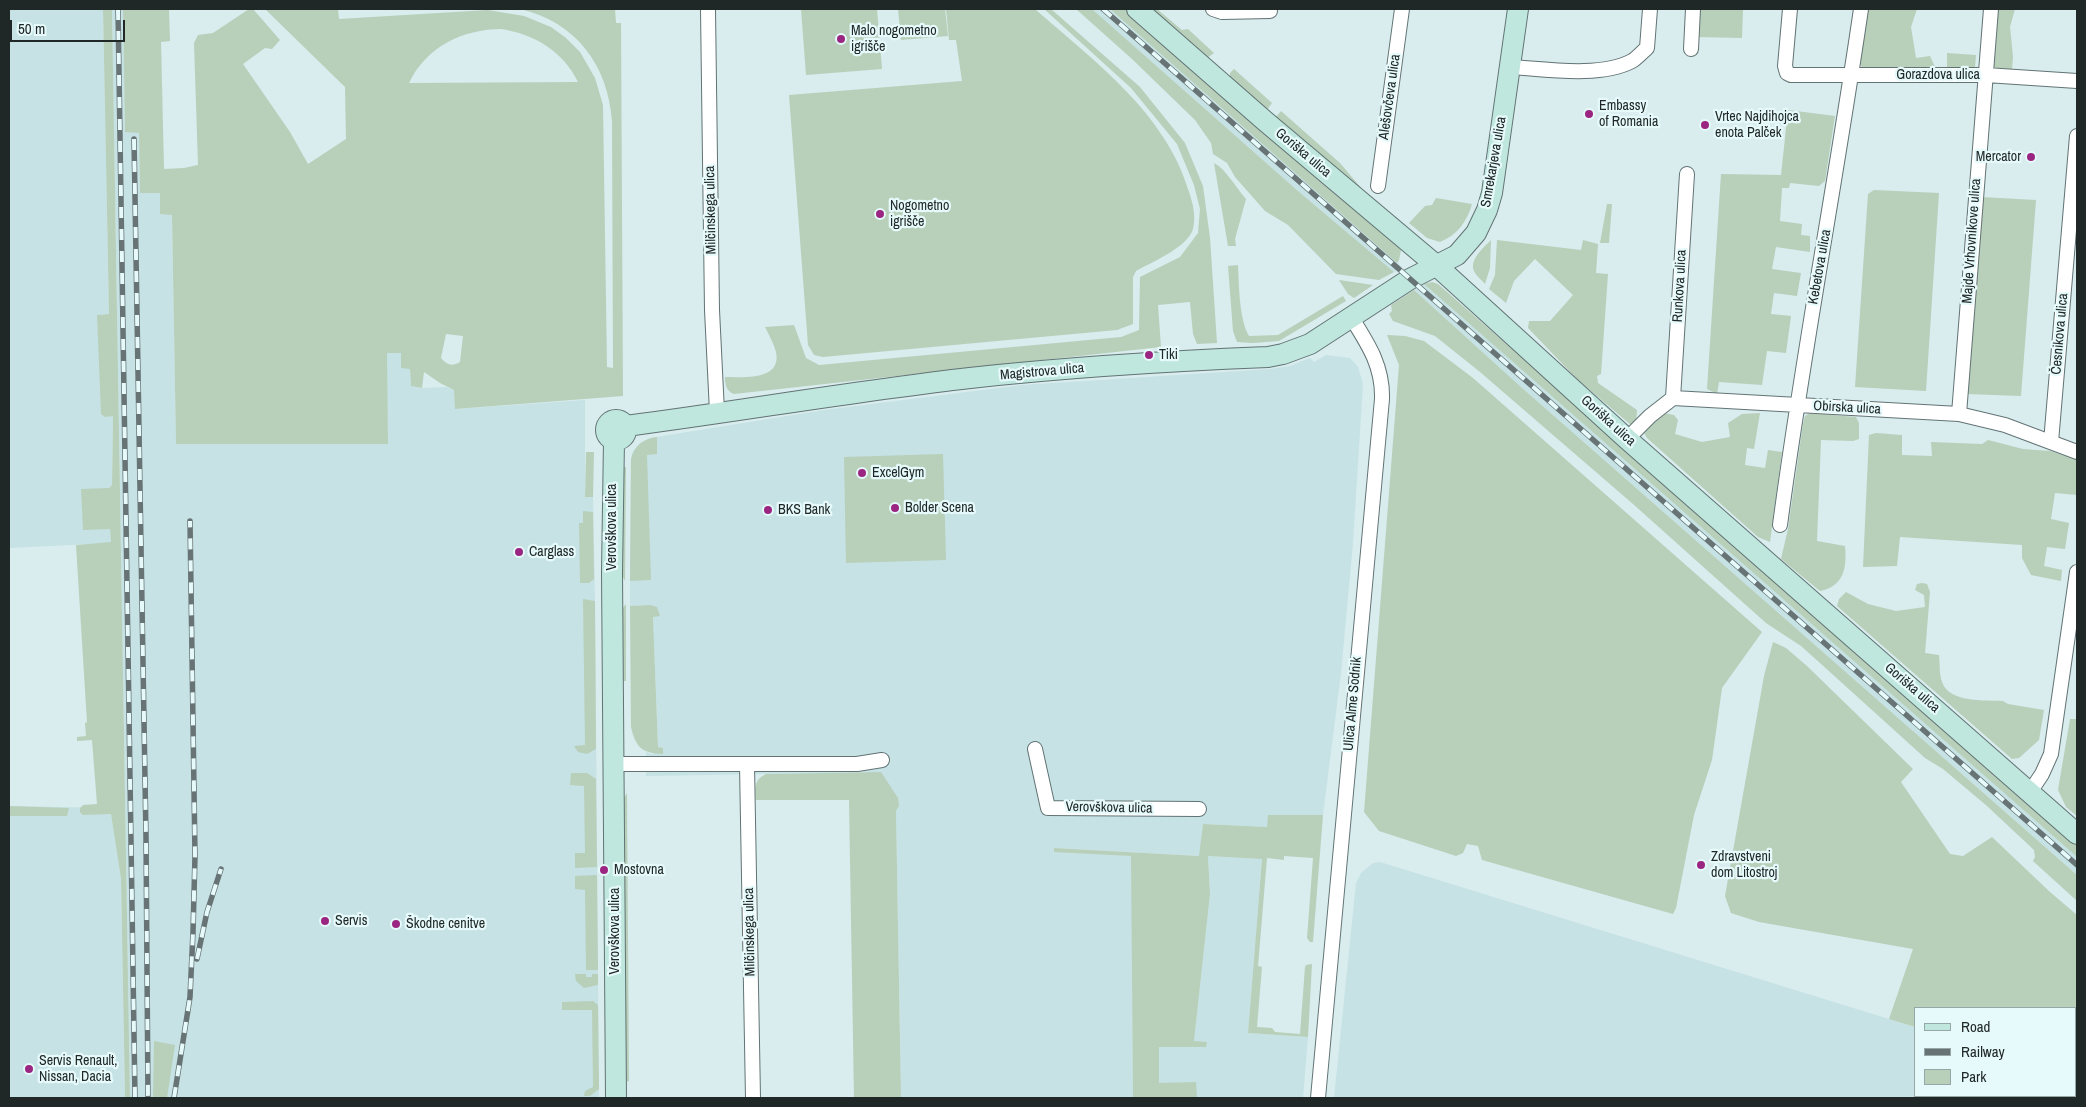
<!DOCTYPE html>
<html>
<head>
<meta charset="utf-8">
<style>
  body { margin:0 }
  #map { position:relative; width:2086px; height:1107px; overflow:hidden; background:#d9ecee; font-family:"Archivo Narrow",sans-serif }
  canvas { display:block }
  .frame { position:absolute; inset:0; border:10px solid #202727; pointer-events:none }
  .legend { position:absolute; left:1914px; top:1007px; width:162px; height:90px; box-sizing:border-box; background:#e6fafb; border:1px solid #97a6a6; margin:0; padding:6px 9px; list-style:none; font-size:15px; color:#202727 }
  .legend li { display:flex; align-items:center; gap:10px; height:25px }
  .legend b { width:25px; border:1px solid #97a6a6 }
  .scale { position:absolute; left:10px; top:20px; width:115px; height:22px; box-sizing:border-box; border:2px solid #202727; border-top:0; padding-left:6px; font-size:15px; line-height:18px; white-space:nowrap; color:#202727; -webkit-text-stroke:4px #e6fafb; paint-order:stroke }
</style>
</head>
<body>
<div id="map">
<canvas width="2086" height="1107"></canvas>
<div class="frame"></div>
<ul class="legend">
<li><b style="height:6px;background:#bfe7de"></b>Road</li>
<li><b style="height:6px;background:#677374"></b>Railway</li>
<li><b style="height:14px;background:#b8cfba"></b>Park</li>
</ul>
<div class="scale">50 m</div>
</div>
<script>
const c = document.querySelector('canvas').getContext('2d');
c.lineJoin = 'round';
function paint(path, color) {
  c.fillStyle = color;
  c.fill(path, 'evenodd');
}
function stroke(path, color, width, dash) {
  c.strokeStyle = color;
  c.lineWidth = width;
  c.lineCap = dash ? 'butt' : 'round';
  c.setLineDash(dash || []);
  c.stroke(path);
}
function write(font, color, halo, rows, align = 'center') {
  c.font = font + ' "Archivo Narrow",sans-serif';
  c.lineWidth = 4.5;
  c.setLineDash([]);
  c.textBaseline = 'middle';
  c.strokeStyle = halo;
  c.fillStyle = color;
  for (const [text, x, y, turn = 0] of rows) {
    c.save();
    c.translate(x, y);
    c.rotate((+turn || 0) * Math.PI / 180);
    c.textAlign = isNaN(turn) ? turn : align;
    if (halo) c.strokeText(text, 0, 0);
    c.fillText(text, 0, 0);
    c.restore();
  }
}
paint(new Path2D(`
  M9,9H103L109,314L97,315L100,362L113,416L112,485L109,488L111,543L9,548Z
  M112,9H123L125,132H139L140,193H161L172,214L176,444H388L386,353L401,352L410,369L411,386L422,388L447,387L454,390L456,409L585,400V497H593L595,601L599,1098H130Z
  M1092,9H1110L1402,267L1394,272L1298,191Z
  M1424,284L2077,857V875L1521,387L1414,290Z
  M1326,355L1350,358L1358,367L1363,384L1353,543L1341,673L1323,815H1269L1267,827L1203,824L1200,856L1054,848V851L1132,856L1133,1097L1196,1082L1159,1084V1046H1206L1194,1041L1210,894L1208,856L1262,859L1248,1033L1308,1037L1303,1098H901L896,811L899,806L881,772L646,776V752L652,754L663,748L658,747L653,616H660L650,605L630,606L631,459L633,451L640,443L650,438L824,410L1022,385L1270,369L1290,366L1310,358L1314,362Z
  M9,806L110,808L121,879L125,1098H9Z
  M1380,862L1915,1027V1096H2075V1077L2077,1078V1098H1334L1356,883L1361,873L1373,863Z`), '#c6e2e4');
paint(new Path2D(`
  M103,9H112L130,1098H125L121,879L111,814L83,815L80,812V808L83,805L97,804L92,740L77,741V737L86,736L85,723L87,722L76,545L111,542L110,529L83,530L81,489L109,488L112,485L113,416L105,417L101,414L97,315L109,314Z
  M123,9H169L170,41L161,42L164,169L184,168L198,165L194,43L198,35L213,33L249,9H253L280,40L272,49L265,48L243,64L290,132L308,164L346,139L345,87L265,9H338L339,19L488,10L524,16L551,27L566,38L580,52L595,78L603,105L607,367L613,368L612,121C608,65 576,22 520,9H615L616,23H621L623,396L455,409L454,390L440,383L424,372L422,388L411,386L410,369L401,368V353H387L388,444H176L172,215L160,214V193H140L139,133L125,132ZM501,29C534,34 563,51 578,82L409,83C426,47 463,29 501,29ZM446,334L463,336L460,362C452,367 447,365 441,358Z
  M801,9H877L882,69L806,75Z
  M898,9H945L948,36L901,40Z
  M946,9H1035C1094,61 1166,113 1189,192C1193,204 1196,216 1193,229C1188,247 1152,262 1136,271L1133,277V324L1117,330L823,357L814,355L808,345L789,95L962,81L956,40H949Z
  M1044,9H1051L1140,87L1185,143L1203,186L1210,238L1217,343L1197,344L1193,334L1190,302L1158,305L1161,347L734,394C726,391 725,384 725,377C743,377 782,381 776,352C774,344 769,335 765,327L794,325L806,358L819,365L1121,337L1139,330L1140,277L1180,257L1198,233L1200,209L1194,185L1177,144L1131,88Z
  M1076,9H1092L1298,191L1394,272L1379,280L1336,274L1288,225L1265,211L1235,177L1227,163L1213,154L1211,143L1195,120L1132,59Z
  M1110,9H1126L1401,250L1399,260L1397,263Z
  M1151,9H1157L1182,30L1188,29L1214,53L1207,58Z
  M1698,9H1743L1742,38L1696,37Z
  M1867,9H1917L1911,27L1916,58L1930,56L1935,67H1862L1859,63Z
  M1997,9H2015L2010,27L2013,57L2012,69L1994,68Z
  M1947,53L1976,55L1975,68H1947Z
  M1234,69L1272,103L1267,110L1230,79V73Z
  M1788,110L1835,116L1825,181L1819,186L1790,183L1789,188H1782L1780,221L1802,224L1801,235L1810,236V252L1776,247L1772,269L1801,273L1797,296L1774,293L1771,314L1791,316L1786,353L1767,351L1762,385L1719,382L1717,394L1707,389L1721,174L1781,175Z
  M1281,111L1340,163L1362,189L1275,118Z
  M1214,163C1226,169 1236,188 1246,199L1235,239L1236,246H1228Z
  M1874,190L1939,193L1926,391L1855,387L1868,194Z
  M1981,197L2036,200L2021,396L1967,394Z
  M1436,198L1472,204C1467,222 1457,235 1440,242L1427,238L1409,223L1425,206L1432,205Z
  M1607,204H1612L1609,243H1600Z
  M1491,240L1490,268L1485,284C1482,280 1476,276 1474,271C1469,260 1484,247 1491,240Z
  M1497,240L1581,250L1583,240L1598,244L1596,273L1608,274L1601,374L1597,376L1598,383L1637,410L1636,423L1631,425L1577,379L1528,328L1529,321H1550L1573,295L1535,259L1514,281L1506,303L1489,289L1495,275Z
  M1238,265C1239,285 1239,319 1249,336L1278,335L1343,296L1346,301L1279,341L1253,343L1237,342L1233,331L1228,266Z
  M1339,280L1373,285L1354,298L1348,294Z
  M1432,282L1438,284L2077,845V857L1424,284Z
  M1414,290L1521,387L2077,875V901L2033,861L2035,857L2034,850L1987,806L1943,769L1925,758L1820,663L1801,646L1766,623L1633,504L1480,372L1435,336L1393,321L1389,314L1392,311L1391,305Z
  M1387,335L1405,336L1424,341L1473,378L1762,632L1722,688L1712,760L1694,815L1676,908L1673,914L1482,860L1478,846L1467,844L1463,853L1456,856L1379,831L1364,812L1399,365Z
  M1663,413L1674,415L1678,420L1675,434L1702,442L1730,437L1728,423L1742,414L1760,413L1754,449L1747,448L1745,465L1765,468L1768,450L1782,452L1770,542L1758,537L1647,438L1644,433L1646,428Z
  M1810,413L1856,417L1859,423V439L1853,441L1821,440L1817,541L1845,546C1847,568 1844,586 1820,591L1781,559L1788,529L1803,424L1805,416Z
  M1876,433L1902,435V455L1932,456L1931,442L1982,444L1988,440L2023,449L2050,451L2077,460V495L2055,493L2051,519L2069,523L2065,549L2047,547L2044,566L2062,570L2061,581L2031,575L2022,558V545L1900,537L1897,566L1863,567L1869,435Z
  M657,437V454L647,455L651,580L630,581L631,459C635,445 643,439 657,437Z
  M586,452H594L593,497H585Z
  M943,454L946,560L846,563L844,457Z
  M623,467H626L625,581L623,577Z
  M583,511L593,512L594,579L589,583H580L579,523H583Z
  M1922,583L1927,584L1930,592L1925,653L1939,655C1940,663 1939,674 1942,682C1949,703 1985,700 2003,701L2008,704L2044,710L2039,740L2019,758L2012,759L1837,606L1839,599L1846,592L1868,604L1896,611L1925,607L1924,595L1915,590L1917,584Z
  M583,599L595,601L596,749L587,754L578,752L574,746L585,745Z
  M626,604V681H621L622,609Z
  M650,605L657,607L660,616L653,617L658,747L663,748V754C642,753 636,748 631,727L630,606Z
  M1773,642L1786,648L1807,666L1913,769L1901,782L1950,854L1963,856L1992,837L2050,892L2077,915V1078L2075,1077V1008H1915V1027L1889,1019L1913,949L1759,922L1731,913L1725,896L1764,676Z
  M2070,719H2077V816L2066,807L2058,790Z
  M881,772L898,798L899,806L896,811L901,1098H854L849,800H756C755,787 754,780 766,774Z
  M571,773H587L596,779L597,867L575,868V853H585L584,786L570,785Z
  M627,793L629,1081L625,1082L623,800Z
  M9,806L69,808L67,816H9Z
  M1268,815H1323L1313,942H1310L1307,938L1313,858L1284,856V860L1267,858L1258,966L1262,967L1257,1027L1272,1028L1275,1032L1300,1034L1305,967L1306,965L1312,964L1308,1037L1248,1033L1262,859L1208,856L1210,894L1194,1041L1207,1042L1206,1047H1159V1083L1196,1082L1197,1097H1133L1131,856L1054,852V848L1199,856L1203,824L1267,827Z
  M597,875L598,970H586L585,890L575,889V876Z
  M575,974H586V977H592V974H598V985L584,988L576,981Z
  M593,1001L598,1005L599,1089L590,1096H584L585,1091L593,1087L592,1010H562V1002Z
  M154,1041L175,1045L167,1098H153Z`), '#b8cfba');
const street = new Path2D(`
  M708,9L712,310L717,412
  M1213,9L1222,12L1270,11
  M1790,9L1785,66L1787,73L1791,75H1986L2077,81
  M1691,49L1693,9
  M1510,67C1545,69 1600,78 1632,61C1637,58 1642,52 1647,48L1650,9
  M1378,186L1402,9
  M1673,398L1687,174
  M1959,414L1991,9
  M1627,439L1650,416L1673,398L1959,414L2005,425L2077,452
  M2051,442L2077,136
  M1780,525C1803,352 1836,181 1861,9
  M1035,749L1048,808L1199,809
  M614,764H857L882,760
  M747,765L753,1098
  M2030,792L2042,774L2051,754L2077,572
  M1318,1098L1382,399C1383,366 1368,344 1351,317`);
const secondary = new Path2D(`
  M1137,9L1265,121L1437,266L1627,439L2077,834
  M606 430a10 10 0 1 1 20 0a10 10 0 1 1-20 0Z
  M626,426C741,411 855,391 970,378C1069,367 1169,361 1268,357L1283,354L1310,344L1410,279L1457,255L1476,233L1487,210L1492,193L1518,9
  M614,440L612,572L616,1098`);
stroke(street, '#627374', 16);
stroke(secondary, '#627374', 22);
stroke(street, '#fff', 14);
stroke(secondary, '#bfe7de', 20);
const rail = new Path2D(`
  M118,9L135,1098
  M1103,9L2077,865
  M134,139L146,837L148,1098
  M197,959L207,912L221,869
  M174,1098L190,997L193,932L195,856L190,521`);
stroke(rail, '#677374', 5.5);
stroke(rail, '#e6fafb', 4, [11]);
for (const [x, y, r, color] of [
  [841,39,5,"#9a2682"],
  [1589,114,5,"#9a2682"],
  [1705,125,5,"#9a2682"],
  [2031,157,5,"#9a2682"],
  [880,214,5,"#9a2682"],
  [1149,355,5,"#9a2682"],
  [862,473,5,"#9a2682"],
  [895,508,5,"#9a2682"],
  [768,510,5,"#9a2682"],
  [519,552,5,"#9a2682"],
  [1701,865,5,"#9a2682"],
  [604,870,5,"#9a2682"],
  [325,921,5,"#9a2682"],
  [396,924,5,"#9a2682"],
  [29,1069,5,"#9a2682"]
]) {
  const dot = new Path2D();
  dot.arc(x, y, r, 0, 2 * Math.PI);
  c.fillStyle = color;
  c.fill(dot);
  stroke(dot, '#e6fafb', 2);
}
write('14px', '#202727', '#e6fafb', [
  ["Malo nogometno",851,31],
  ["igrišče",851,47],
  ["Embassy",1599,106],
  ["of Romania",1599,122],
  ["Vrtec Najdihojca",1715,117],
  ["enota Palček",1715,133],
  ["Mercator",2021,157,"right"],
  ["Nogometno",890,206],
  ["igrišče",890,222],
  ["Tiki",1159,355],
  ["ExcelGym",872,473],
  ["Bolder Scena",905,508],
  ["BKS Bank",778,510],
  ["Carglass",529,552],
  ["Zdravstveni",1711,857],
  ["dom Litostroj",1711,873],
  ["Mostovna",614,870],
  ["Servis",335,921],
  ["Škodne cenitve",406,924],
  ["Servis Renault,",39,1061],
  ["Nissan, Dacia",39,1077]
], 'left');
write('14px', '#202727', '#e6fafb', [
  ["Gorazdova ulica",1938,75],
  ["Alešovčeva ulica",1390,97,-82],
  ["Goriška ulica",1303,153,40],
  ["Smrekarjeva ulica",1494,162,-80],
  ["Milčinskega ulica",711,210,-91],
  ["Majde Vrhovnikove ulica",1972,241,-86],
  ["Kebetova ulica",1820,267,-80],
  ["Runkova ulica",1680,286,-87],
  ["Česnikova ulica",2060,334,-85],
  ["Magistrova ulica",1042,372,-5],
  ["Obirska ulica",1847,408,3],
  ["Goriška ulica",1608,421,42],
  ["Verovškova ulica",612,527,-90],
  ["Goriška ulica",1912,688,41],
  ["Ulica Alme Sodnik",1353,704,-85],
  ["Verovškova ulica",1109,808,1],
  ["Verovškova ulica",615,931,-90],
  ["Milčinskega ulica",750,932,-91]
]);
</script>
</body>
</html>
